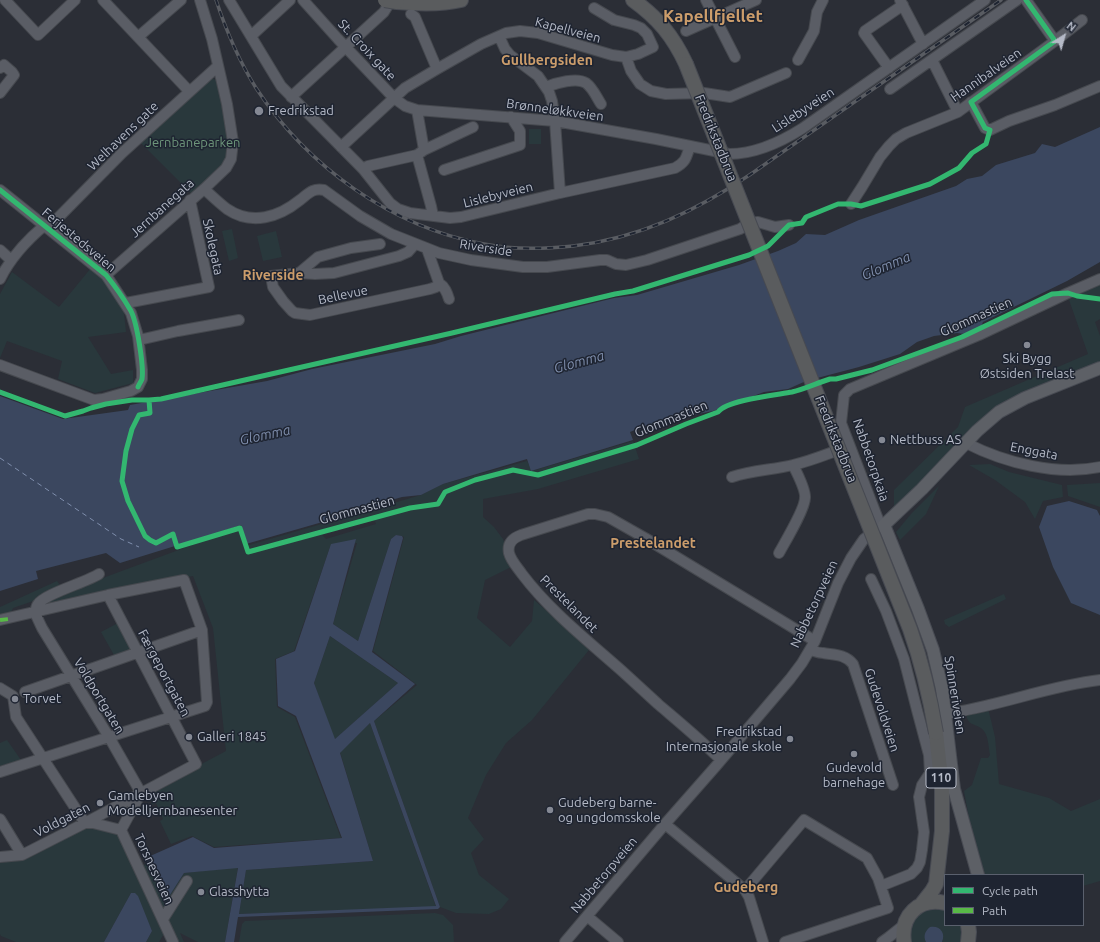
<!DOCTYPE html>
<html>
<head>
<meta charset="utf-8">
<style>
  body { margin:0 }
  #map { position:relative; width:1100px; height:942px; overflow:hidden; background:#2b2e36; font-family:Ubuntu,sans-serif }
  canvas { display:block }
  .legend { position:absolute; left:944px; top:874px; width:140px; height:52px; box-sizing:border-box; background:#1e2431; border:1px solid #5a606d; margin:0; padding:5px 7px; list-style:none; font-size:12px; color:#b5bac7 }
  .legend li { display:flex; align-items:center; gap:8px; height:20px }
  .legend b { width:20px; border:1px solid #5a606d }
  .north { position:absolute; left:1044px; top:16px; width:40px; height:40px; -webkit-text-stroke:3px #1e2431; paint-order:stroke; rotate:37deg; font-size:11px; font-weight:700; line-height:16px; text-align:center; color:#b5bac7 }
  .north::after { content:''; display:block; margin:auto; width:14px; height:18px; background:#b5bac7; clip-path:polygon(50% 0,100% 100%,50% 72%,0 100%) }
</style>
</head>
<body>
<div id="map">
<canvas width="1100" height="942"></canvas>
<ul class="legend">
<li><b style="height:5px;background:#33b770"></b>Cycle path</li>
<li><b style="height:5px;background:#58b947"></b>Path</li>
</ul>
<div class="north">N</div>
</div>
<script>
const c = document.querySelector('canvas').getContext('2d');
c.lineJoin = 'round';
function paint(path, color) {
  c.fillStyle = color;
  c.fill(path, 'evenodd');
}
function stroke(path, color, width, dash) {
  c.strokeStyle = color;
  c.lineWidth = width;
  c.lineCap = dash ? 'butt' : 'round';
  c.setLineDash(dash || []);
  c.stroke(path);
}
function write(font, color, halo, rows, align = 'center') {
  c.font = font + ' Ubuntu,sans-serif';
  c.lineWidth = 3;
  c.setLineDash([]);
  c.textBaseline = 'middle';
  c.strokeStyle = halo;
  c.fillStyle = color;
  for (const [text, x, y, turn = 0] of rows) {
    c.save();
    c.translate(x, y);
    c.rotate((+turn || 0) * Math.PI / 180);
    c.textAlign = isNaN(turn) ? turn : align;
    if (halo) c.strokeText(text, 0, 0);
    c.fillText(text, 0, 0);
    c.restore();
  }
}
paint(new Path2D(`
  M211,78L216,80L230,140L227,164L194,196L141,143L192,94Z
  M529,129H541V144H529Z
  M232,229L238,258L229,261L222,231Z
  M276,231L282,257L263,261L257,236Z
  M91,268L102,277L123,304L126,332L88,337L111,374L133,370V383L95,393L58,379L62,361L7,341L0,358V294L12,272L59,307Z
  M1100,284V319L1095,322L1100,336V365L1054,383L961,442L894,509V490L958,427L965,407L1088,354L1068,297Z
  M633,441L639,459L538,489L483,499V517L494,527L503,539L513,566L485,580L477,618L510,647L532,621L534,600L559,621L589,650L532,720L506,743L486,775L468,818L484,839L471,853L479,875L509,899L501,909L489,914L456,913L440,907L374,721L417,685L373,651L404,537L402,536L396,535L391,539L358,641L333,624L357,543L330,547L294,651L275,659L277,707L295,717L341,838L214,847L192,836L171,844L160,821L163,819L156,803L152,805L150,798L157,791L176,781L177,777L226,751L213,628L193,576L41,607L46,599L203,541L212,536L241,527L246,546L421,495L443,484L527,461L532,471ZM374,518L376,524L326,539L322,535Z
  M990,464L1009,472L1062,485L1063,497L1043,501L1035,519L1025,502L995,480L969,465Z
  M1100,483V507L1068,496L1067,485Z
  M939,486L926,514L900,540L896,532L911,514Z
  M57,581L62,588L39,599L13,608L10,615L0,618V607Z
  M1004,594L1006,599L949,627L945,624L944,620Z
  M118,623L133,649L114,655L101,632Z
  M330,636L398,683L334,740L314,683Z
  M988,708L995,737L999,784L1049,798L1071,811L1100,799V881L1083,886V875H985L969,818L964,791L972,785L981,758H988L990,755C988,746 989,734 981,728C974,723 968,726 966,714Z
  M370,723L436,907L239,914L246,870L373,861L340,752Z
  M7,740L21,760L0,766V743Z
  M92,825L119,830L139,871L147,862L166,900L184,873L238,867L225,942H198L180,933L184,942H170L165,932L159,942H146L152,931L131,893L104,942H16L1,936L0,934V863L29,858Z
  M923,909H945V925H962L963,942H942L943,940L930,927L926,932V942H907L906,930Z
  M435,913L443,915L453,925L454,942H239L242,924L245,921Z`), '#29383c');
paint(new Path2D(`
  M1100,127V262L1067,281L983,322L980,329L965,334L957,333L934,336L917,342L900,354L859,367L806,381L788,389L764,392L713,411L650,424L630,432L633,440L531,471L527,459L443,484L421,495L402,497L388,501L385,504L246,544L241,525L217,533L120,563L106,553L36,571L38,579L0,591V396L63,419L128,410L130,405L267,381L312,369L435,344L461,336L614,298L637,295L739,265L778,251L796,243L806,234L825,235L859,220L956,186L967,179L982,176L996,165L1035,153L1042,144L1055,147Z
  M1069,501L1097,510L1100,516V615L1071,603L1053,567L1039,527L1047,506Z
  M396,535L402,536L403,538L372,652L415,684L374,721L440,907L438,909L238,917L234,942H225L238,868L184,873L166,901L147,862L148,857L193,837L214,848L342,838L296,716L278,706L276,659L295,651L331,544L356,539L333,624L358,641L391,539ZM330,636L398,683L335,739L314,683ZM370,723L436,906L239,914L246,870L373,861L340,753Z
  M131,893H135L138,896L152,931L146,942H104Z
  M930,927C940,925 946,933 942,942H926C923,936 925,931 930,927Z`), '#3b475f');
stroke(new Path2D(`
  M146,413L139,415L132,429L126,451L122,481L128,501L145,536L150,540L156,543L170,536
  M0,458L121,539L139,547`), '#7f8eac', 1, [5, 4]);
const minor = new Path2D(`
  M5,0L38,35L75,0
  M103,0L189,91
  M229,0L281,86L363,169L390,203L398,209L410,213L450,218L461,217L560,193L675,168C686,162 686,158 690,146
  M303,0L338,39L394,98L405,106L417,110L555,121L656,139L729,154C756,154 781,142 803,128L985,0
  M706,0L735,57
  M900,0L923,44
  M1026,0L1055,41
  M411,14L415,17L437,69
  M686,31L756,0
  M251,36L290,0
  M499,36L505,49L510,55L538,76L549,92L552,101L555,121L560,193
  M138,37L181,0
  M626,57L631,71L640,84L651,91L666,94L704,93L730,97L786,73
  M798,60L814,31L817,12L823,0
  M932,60L958,112
  M0,68L4,65L12,72L14,75L0,93
  M889,68L864,33L865,31L903,5
  M546,87C556,83 577,77 586,83C593,88 597,98 601,104
  M890,89L1017,0
  M291,97L384,12L390,2V0
  M971,102L985,128L990,130L1009,121L1055,105L1100,86
  M417,110L424,150L473,127
  M341,147L405,88L437,69L481,44L506,33L520,31L538,33L612,55L626,57L638,54L653,47L647,34L641,28L634,25L614,20L594,8
  M417,155L431,206L433,216
  M363,169L368,166L417,155L424,150
  M444,170L520,145V131L511,117
  M204,189C211,195 219,203 227,209C252,226 279,217 300,200C309,193 312,188 324,190L360,216L391,234L439,253L471,260L523,267H547L600,260H607L616,264L626,265L647,260L740,229L749,223L758,222L775,227L789,225
  M0,190L106,275L131,313L138,336L142,370V379L138,387L131,391L103,399L94,400L0,365
  M851,204L862,187L880,157L889,146L896,139L906,133L958,112L1055,41L1082,20
  M48,228L122,153L218,66
  M380,244L351,248L318,257L299,273L271,276L273,287L283,301L292,311L295,313L310,315L430,289L436,287L439,283
  M427,249L439,283C445,287 447,292 449,299
  M0,250L11,260
  M299,273L315,274L334,273L399,256L408,252L415,244
  M106,275L204,189L226,168L231,159L233,142L227,104L212,39L200,0
  M0,279C11,257 27,240 45,225
  M126,303L209,287L190,200
  M139,340L178,331L239,320
  M966,443C1005,463 1057,476 1100,467
  M732,477C752,470 773,470 793,465C811,461 827,454 844,448
  M881,527L841,423L844,395L850,389L979,335L1068,293L1100,279
  M779,553C785,542 805,509 805,498C806,490 797,473 793,465
  M871,579L886,611L904,659L917,710L929,755L930,773L922,785L919,797L924,832L922,850L920,862L917,868L911,874L881,886
  M35,613L42,628L109,737L141,793L121,830
  M35,613C36,610 36,606 38,604C44,594 87,582 99,574
  M0,620L108,595L184,580L202,630L207,702L205,706L0,772
  M810,650C814,651 818,653 823,653C834,655 845,654 853,664L893,785
  M0,688L13,696L16,717L85,823H93L121,830
  M25,692L202,630
  M944,714C997,707 1047,686 1100,680
  M721,760C701,740 679,722 658,704C646,693 634,682 622,671C587,640 550,611 522,574C518,568 511,561 509,553C507,543 513,538 521,535L588,514H595L608,517L645,538L815,641
  M0,819L22,855
  M665,824L745,890L749,897L763,942
  M121,830L173,942
  M0,857L22,855L85,823L196,764L108,595
  M745,890L804,820L867,858L878,878L888,908L785,942
  M587,916L618,942
  M163,919L187,881
  M565,942L665,824L716,766L790,679L802,663L815,641L838,583L851,558L864,539L877,529
  M882,942L889,937L904,925`);
const major = new Path2D(`
  M978,875L954,789L942,689L933,650L918,609L884,525L922,489L977,431L999,412L1025,398L1100,368`);
const highway = new Path2D(`
  M633,0C658,18 673,36 686,64
  M397,2C419,4 440,5 461,0
  M921,905L932,891L936,884L942,831V788L936,733
  M968,925L969,932L968,942
  M904,942C900,916 919,897 945,903`);
stroke(minor, '#46494f', 12);
stroke(major, '#484b53', 14);
stroke(highway, '#474a52', 16);
stroke(minor, '#5a5d65', 10);
stroke(major, '#5d6066', 12);
stroke(highway, '#5a5c5e', 14);
const rail = new Path2D(`
  M216,0C226,30 239,61 256,88C307,166 391,227 484,244C513,250 544,249 573,246C640,238 696,211 751,174L1001,0`);
stroke(rail, '#595c62', 3.5);
stroke(rail, '#1e2431', 2, [6]);
const highwayBridge = new Path2D(`
  M385,0L397,2
  M686,64L910,629C922,663 930,697 936,733`);
stroke(highwayBridge, '#474a52', 16, []);
stroke(highwayBridge, '#5a5c5e', 14);
stroke(new Path2D(`
  M0,620L9,619`), '#58b947', 4, [8, 4]);
stroke(new Path2D(`
  M0,190L106,275C115,286 124,299 131,311C137,323 144,366 142,379C141,382 139,384 138,387
  M0,392L65,416L83,411L91,408L106,404L132,400H149L161,399L452,333L615,294L633,291L749,255L768,246L789,225L802,223L806,217L838,204H851L861,206L930,184L959,168L972,153L986,144L990,130L985,128L971,102L1055,41L1026,0
  M149,400L150,413L139,415L132,429L126,451L122,481L128,501L145,536L150,540L156,543L173,534L177,547L240,528L248,552L410,508L438,504L445,492L475,480L513,470L538,475L637,445L686,424L718,412C727,400 776,395 792,392C805,389 817,383 830,379H836L872,370L962,337L1052,294L1068,293L1077,296L1100,299`), '#33b770', 5);
for (const [x, y, r, color] of [
  [259,111,5,"#858994"],
  [1027,345,4,"#858994"],
  [882,440,4,"#858994"],
  [15,699,4,"#858994"],
  [189,737,4,"#858994"],
  [790,739,4,"#858994"],
  [854,754,4,"#858994"],
  [100,803,4,"#858994"],
  [550,810,4,"#858994"],
  [201,892,4,"#858994"]
]) {
  const dot = new Path2D();
  dot.arc(x, y, r, 0, 2 * Math.PI);
  c.fillStyle = color;
  c.fill(dot);
  stroke(dot, '#1e2431', 1.5);
}
for (const [x, y, w] of [
  [941,778,30]
]) {
  const box = new Path2D();
  box.roundRect(x - w / 2, y - 10, w, 20, 3);
  c.fillStyle = '#1e2431';
  c.fill(box);
  stroke(box, '#b5bac7', 1);
}
write('bold 12px', '#b5bac7', null, [
  ["110",941,778]
]);
write('13px', '#b5bac7', '#1e2431', [
  ["Kapellveien",568,30,15],
  ["St. Croix gate",367,50,47],
  ["Hannibalveien",986,75,-35],
  ["Brønneløkkveien",555,110,8],
  ["Lislebyveien",803,110,-33],
  ["Welhavens gate",123,136,-44],
  ["Fredrikstadbrua",716,138,68],
  ["Lislebyveien",498,195,-14],
  ["Jernbanegata",162,208,-42],
  ["Ferjestedsveien",79,240,40],
  ["Skolegata",213,247,78],
  ["Riverside",486,248,9],
  ["Bellevue",343,295,-12],
  ["Glommastien",976,317,-24],
  ["Glommastien",671,419,-22],
  ["Fredrikstadbrua",836,439,68],
  ["Enggata",1034,451,11],
  ["Nabbetorpkaia",871,460,71],
  ["Glommastien",357,510,-15],
  ["Prestelandet",569,604,45],
  ["Nabbetorpveien",814,604,-65],
  ["Færgeportgaten",164,673,62],
  ["Spinneriveien",955,695,81],
  ["Voldportgaten",99,696,59],
  ["Gudevoldveien",882,710,72],
  ["Voldgaten",62,820,-27],
  ["Torsnesveien",154,869,65],
  ["Nabbetorpveien",604,875,-50]
]);
write('13px', '#b5bac7', '#1e2431', [
  ["Fredrikstad",268,111],
  ["Ski Bygg",1027,359,"center"],
  ["Østsiden Trelast",1027,374,"center"],
  ["Nettbuss AS",890,440],
  ["Torvet",23,699],
  ["Fredrikstad",782,732,"right"],
  ["Internasjonale skole",782,747,"right"],
  ["Galleri 1845",197,737],
  ["Gudevold",854,768,"center"],
  ["barnehage",854,783,"center"],
  ["Gamlebyen",108,796],
  ["Modelljernbanesenter",108,811],
  ["Gudeberg barne-",558,803],
  ["og ungdomsskole",558,818],
  ["Glasshytta",209,892]
], 'left');
write('13px', '#6e967b', '#1e2431', [
  ["Jernbaneparken",193,143]
]);
write('bold 14px', '#cc9d6b', '#1e2431', [
  ["Gullbergsiden",547,60],
  ["Riverside",273,275],
  ["Prestelandet",653,543],
  ["Gudeberg",746,887]
]);
write('italic 14px', '#7f8eac', '#1e2431', [
  ["Glomma",886,266,-23],
  ["Glomma",579,362,-15],
  ["Glomma",265,435,-12]
]);
write('bold 17px', '#cc9d6b', '#1e2431', [
  ["Kapellfjellet",713,16]
]);
</script>
</body>
</html>
